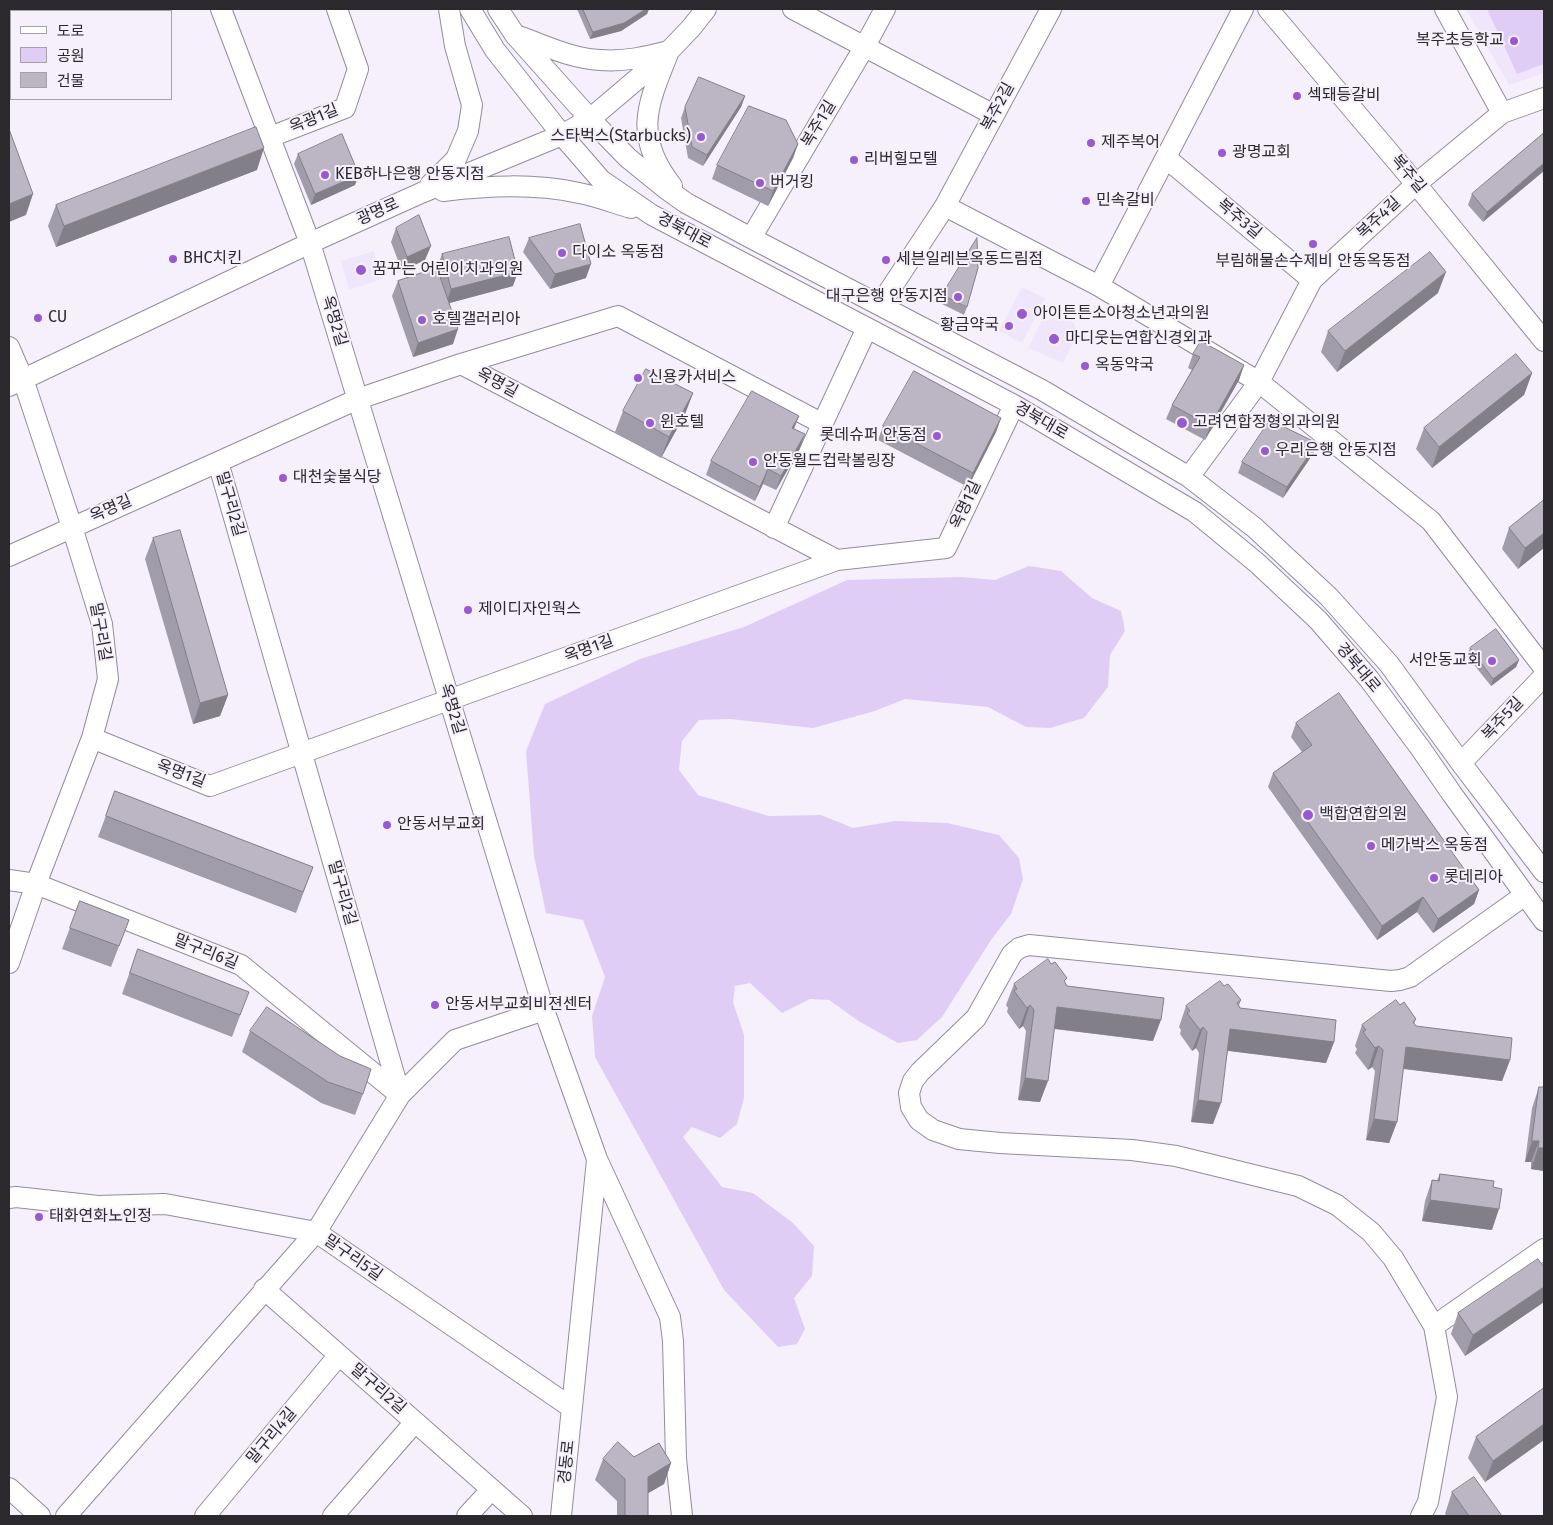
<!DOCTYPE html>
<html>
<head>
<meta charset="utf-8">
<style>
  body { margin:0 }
  #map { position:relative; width:1553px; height:1525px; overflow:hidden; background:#f6f0fd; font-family:"Fira Sans","Noto Sans KR",sans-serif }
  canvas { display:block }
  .frame { position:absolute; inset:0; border:10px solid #2b282e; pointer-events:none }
  .legend { position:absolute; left:10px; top:10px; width:162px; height:90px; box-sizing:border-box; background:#f6f0fd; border:1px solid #a5a0aa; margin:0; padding:6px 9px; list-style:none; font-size:15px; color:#2b282e }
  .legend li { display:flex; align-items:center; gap:10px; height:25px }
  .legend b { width:25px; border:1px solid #a5a0aa }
</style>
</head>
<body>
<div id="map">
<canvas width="1553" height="1525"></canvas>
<div class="frame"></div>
<ul class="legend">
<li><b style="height:6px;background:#fff"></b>도로</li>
<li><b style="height:14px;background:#e0cdf6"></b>공원</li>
<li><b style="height:14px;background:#bbb5c4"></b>건물</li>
</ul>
</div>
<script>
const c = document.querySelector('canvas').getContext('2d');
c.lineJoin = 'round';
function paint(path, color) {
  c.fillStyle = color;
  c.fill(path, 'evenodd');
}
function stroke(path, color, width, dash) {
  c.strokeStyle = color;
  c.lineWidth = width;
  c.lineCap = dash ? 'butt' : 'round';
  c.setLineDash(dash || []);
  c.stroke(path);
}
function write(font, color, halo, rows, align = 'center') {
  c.font = font + ' "Fira Sans","Noto Sans KR",sans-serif';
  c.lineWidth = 4;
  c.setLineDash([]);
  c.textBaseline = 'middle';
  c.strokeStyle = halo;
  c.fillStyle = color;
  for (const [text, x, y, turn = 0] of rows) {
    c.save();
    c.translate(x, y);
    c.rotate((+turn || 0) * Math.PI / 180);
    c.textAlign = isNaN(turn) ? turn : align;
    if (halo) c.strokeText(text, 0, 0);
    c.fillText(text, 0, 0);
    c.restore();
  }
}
paint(new Path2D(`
  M1466,9H1544V73L1509,85Z
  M374,251L382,279L349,290L341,261Z
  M1022,287L1045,298L1022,343L999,331Z
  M1052,313L1074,323L1077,335L1063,363L1028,348L1042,320H1049Z`), '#f0e6fc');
paint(new Path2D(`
  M1487,9H1544V64L1517,74Z
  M1029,566L1061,571L1092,598L1121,611L1125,631L1110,655L1108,687L1084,718L1050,728L1026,727L988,707L905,699L875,711L813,728L730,719L699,720L682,741L679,770L698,795L769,816L821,815L853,828L895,821L947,823L999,835L1019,858L1023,879L1011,914L991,940L942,1017L917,1040L898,1043L860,1022L829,1000L810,999L782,1013L750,983L735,986L733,1002L744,1035V1098L737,1124L720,1138L692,1127L683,1137L722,1187L753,1193L793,1223L814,1246L812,1276L794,1298L805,1329L797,1344L778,1347L724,1290L595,1057L592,1016L605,977L583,920L546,913L534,856L526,751L545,704L640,659L744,627L847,580L962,577L995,580Z`), '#e0cdf6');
const minor = new Path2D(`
  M221,9L310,243L544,1010L597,1159L670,1317L673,1341L676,1459L682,1516
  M470,9L495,50L562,135L601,180L652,215L1014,405L1195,512L1257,563L1318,620L1369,679L1421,749L1452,794L1544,921
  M498,9L515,35L590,119L628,158L665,188L686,203L751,238L1042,390L1189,477L1255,528L1329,597L1389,664L1461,763L1544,872
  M793,9L994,115
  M1268,9L1416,184L1544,341
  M1445,9L1502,113
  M518,36C544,45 572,59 600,60C624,62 646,57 669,51C648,104 632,135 672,186
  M270,137L345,108L358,69L337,9
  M1166,158L1312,280
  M430,185L456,159L468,131L472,105L455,46L449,9
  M443,191C488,186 533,183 579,193C596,196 614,203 631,208
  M945,206L1099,286L1259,382L1431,521L1544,668
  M751,238L865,46L885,9
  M1099,286L1243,9
  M880,305L945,206L1051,9
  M9,347L23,379L72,527L102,624L108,679L92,738L36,884L9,963
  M461,364L837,560
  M9,386L310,243L421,193L562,135L590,119L636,80L669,51L691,28L706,9
  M218,462L400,1095
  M1189,477L1259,382L1312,280L1416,184L1502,113L1544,98
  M774,528L867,328
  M9,556L358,399L461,364L618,316L823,424
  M92,738L210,786L837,560L946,548L1014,405
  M1461,763L1544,676
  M9,880L36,884L241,965L400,1095
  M1525,895L1410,977L1400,980L1391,981L1029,945L1019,948L1012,954L976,1018L920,1072L913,1081L909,1093L911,1107L919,1120L933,1130L959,1139L1000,1143L1132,1150L1176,1156L1298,1186L1337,1205L1371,1232L1393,1258L1434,1326L1544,1249
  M9,1198L16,1197L98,1206L165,1204L316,1232L572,1408
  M264,1289L522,1516
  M9,1488L40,1516
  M66,1516L316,1232L400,1095L455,1040L544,1010
  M205,1516L339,1355
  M333,1516L415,1422
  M467,1516L491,1490
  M561,1516L597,1160
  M1421,1516L1428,1502L1447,1397L1434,1326`);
stroke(minor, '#938c9b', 22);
stroke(minor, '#fff', 20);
paint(new Path2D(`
  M577,9H649L647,14L621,31L590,39Z
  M745,96L741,107L703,166L688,158L681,118L685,107Z
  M1544,133L1483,222L1468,205L1472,194Z
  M798,144L793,158L768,206L712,179L717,165Z
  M298,154L355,185L311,205L294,164Z
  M257,170L56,247L48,226L56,205Z
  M396,228L425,260L402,271L391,242Z
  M529,238L586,278L550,289L523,252Z
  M442,254L513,286L449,303L453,344L413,357L392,296L398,281L437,268Z
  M1438,293L1337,372L1321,352L1328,331Z
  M942,295L967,307L964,315L940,303Z
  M1193,354L1244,365L1239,380L1205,440L1166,419L1172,405L1192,370L1188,368Z
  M1532,373L1524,395L1432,468L1416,449L1424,428Z
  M693,393L685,414L661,458L615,432L623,411Z
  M799,416L794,429L800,448L776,490L763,484L755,501L706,475L711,461Z
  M1001,418L996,432L968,487L878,440L883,426Z
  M1317,443L1313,454L1283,498L1238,473L1242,462Z
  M1544,500L1518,569L1502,549L1509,528Z
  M153,538L228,695L220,716L193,724L145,559Z
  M1470,648L1519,660L1516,667L1491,686L1467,656Z
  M1296,723L1479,890L1474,904L1433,933L1417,912L1377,940L1268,787L1273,773L1302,752L1291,737Z
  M115,791L313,867L296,913L98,837Z
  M80,901L129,920L111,967L62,949Z
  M138,949L241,1013L232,1037L122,994Z
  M1066,983L1067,986L1153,1041L1054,1029L1040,1102L1018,1100L1026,1031L1023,1026L1019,1029L1007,1012L1008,1008L1006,1005L1014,984Z
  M1241,1000L1239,1005L1240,1008L1334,1042L1326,1063L1228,1051L1213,1124L1191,1122L1199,1053L1196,1048L1192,1051L1180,1034L1181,1030L1179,1027L1186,1006Z
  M1400,1005L1416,1019L1414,1024L1416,1026L1510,1060L1502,1081L1403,1069L1397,1122L1389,1143L1366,1140L1375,1071L1372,1067L1368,1070L1355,1053L1357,1049L1355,1046L1362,1025Z
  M250,1031L363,1094L355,1115L321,1103L242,1052Z
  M1544,1086V1171L1531,1169V1162H1525L1532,1108L1539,1087H1544Z
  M1440,1174L1493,1187L1492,1230L1422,1221L1425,1201L1432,1180H1437Z
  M1544,1267V1302L1465,1356L1451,1334L1458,1313Z
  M1544,1388V1440L1485,1482L1468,1458L1476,1437Z
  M634,1457L671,1463L664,1484L648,1493V1516H617V1501L595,1480L603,1459Z
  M1452,1492L1502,1516H1447L1445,1514Z`), '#a19ca9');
paint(new Path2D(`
  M112,9H158L152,11H106Z
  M646,9H649L647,14L621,31L590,39L593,32Z
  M11,49V67L9,68V50Z
  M745,96L741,107L703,166L707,155Z
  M798,144L793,158L768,206L773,191Z
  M264,148L257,170L56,247L64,226Z
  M1544,163V171L1483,222L1487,212Z
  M359,175L355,185L311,205L315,194Z
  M33,194L26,215L9,222V204Z
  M431,246L425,260L402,271L407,257Z
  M591,264L586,278L550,289L555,274Z
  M518,272L513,286L446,304L451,289Z
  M1446,272L1438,293L1337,372L1345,351Z
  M458,329L453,344L413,357L418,343Z
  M1244,365L1239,380L1205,440L1210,426Z
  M1532,373L1524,395L1432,468L1439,447Z
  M693,393L685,414L661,458L669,437Z
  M799,416L793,430L792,428Z
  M1001,418L996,432L968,487L973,473Z
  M805,434L800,448L776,490L781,476Z
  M1317,443L1313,454L1283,498L1287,487Z
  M768,469L763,484L755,501L760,487Z
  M1544,533V548L1518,569L1525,548Z
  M1519,660L1516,667L1491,686L1493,679Z
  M228,695L220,716L193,724L200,703Z
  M1479,890L1474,904L1433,933L1438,919Z
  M1423,897L1417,912L1377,940L1382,926Z
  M1030,1005L1023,1026L1019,1029L1027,1008Z
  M1057,1007L1161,1020L1153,1041L1049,1028Z
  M1203,1027L1196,1048L1192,1051L1200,1030Z
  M1230,1029L1334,1042L1326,1063L1223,1050Z
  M1379,1046L1372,1067L1368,1070L1375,1048Z
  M1406,1047L1510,1060L1502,1081L1398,1068Z
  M1025,1078L1048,1081L1040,1102L1018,1100Z
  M1198,1100L1221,1103L1213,1124L1191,1122Z
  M1374,1119L1397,1122L1389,1143L1366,1140Z
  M1532,1141H1539L1531,1162H1525Z
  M1538,1148H1544V1171L1531,1169Z
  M1430,1200L1499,1209L1492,1230L1422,1221Z
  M1544,1287V1302L1465,1356L1473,1335Z
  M1544,1424V1440L1485,1482L1493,1461Z
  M671,1463L664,1484L640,1498L648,1477Z`), '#837f89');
const building = new Path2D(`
  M48,9H112L106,11H42Z
  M583,9H646L624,23L593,32Z
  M11,23V49L9,50V24Z
  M699,77L745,96L707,155L692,147L685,107Z
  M749,106L786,120L798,144L773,191L717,165Z
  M256,127L264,148L64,226L56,205Z
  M9,129L33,194L9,204Z
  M1544,133V163L1487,212L1472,194Z
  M342,134L359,175L315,194L298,154Z
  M419,215L431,246L407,257L396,228Z
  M580,224L591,264L555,274L529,238Z
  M509,237L518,272L451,289L442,254Z
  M977,238L978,268L967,307L942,295Z
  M1430,252L1446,272L1345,351L1328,331Z
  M437,268L458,329L418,343L398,281Z
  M1201,341L1244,365L1210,426L1172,405L1200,357L1193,354Z
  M1516,354L1532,373L1439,447L1424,428Z
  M646,369L693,393L669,437L623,411Z
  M914,371L1001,418L973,473L883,426Z
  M752,391L799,416L792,428L805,434L781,476L768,469L760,487L711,461Z
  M1270,420L1317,443L1287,487L1242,462Z
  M1544,500V533L1525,548L1509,528Z
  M180,530L228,695L200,703L153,538Z
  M1496,629L1519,660L1493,679L1470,648Z
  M1339,693L1479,890L1438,919L1423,897L1382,926L1273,773L1312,745L1296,723Z
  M115,791L313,867L303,892L106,816Z
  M80,901L129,920L119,946L70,928Z
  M138,949L249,992L240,1015L130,973Z
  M1048,959L1051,964L1055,962L1067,978L1064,981L1067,986L1164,998L1161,1020L1057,1007L1048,1081L1025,1078L1034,1010L1030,1005L1027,1008L1014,991L1017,989L1014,984Z
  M1220,981L1224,986L1228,984L1241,1000L1237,1003L1240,1008L1336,1020L1334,1042L1230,1029L1221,1103L1198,1100L1207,1032L1203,1027L1200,1030L1187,1013L1190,1011L1186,1006Z
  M1396,1000L1400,1005L1404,1002L1416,1019L1413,1022L1416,1026L1512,1038L1510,1060L1406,1047L1397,1122L1374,1119L1383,1050L1379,1046L1375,1048L1363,1032L1366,1030L1362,1025Z
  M267,1007L340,1056L371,1069L363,1094L328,1082L250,1031Z
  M1539,1087H1544V1148H1538L1539,1141H1532Z
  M1440,1174L1494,1181L1493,1187L1502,1189L1499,1209L1430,1200L1432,1180L1439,1181Z
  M1538,1259L1544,1267V1287L1473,1335L1458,1313Z
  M1544,1388V1424L1493,1461L1476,1437Z
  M618,1442L634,1457L659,1443L671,1463L648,1477V1516H625V1479L603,1459Z
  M1474,1477L1502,1516H1469L1452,1492Z`);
paint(building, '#bbb5c4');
stroke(building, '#837f89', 1);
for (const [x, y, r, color] of [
  [1514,41,5,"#995ad1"],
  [1297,96,5,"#995ad1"],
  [701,137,5,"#995ad1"],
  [1091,143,5,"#995ad1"],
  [1222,153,5,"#995ad1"],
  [854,160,5,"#995ad1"],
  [325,175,5,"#995ad1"],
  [760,183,5,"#995ad1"],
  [1086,201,5,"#995ad1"],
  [1313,244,5,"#995ad1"],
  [562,253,5,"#995ad1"],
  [173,259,5,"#995ad1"],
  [886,260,5,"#995ad1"],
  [361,270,6,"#995ad1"],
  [958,297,5,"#995ad1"],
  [1022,314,6,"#995ad1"],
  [38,318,5,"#995ad1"],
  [422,320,5,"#995ad1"],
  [1009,326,5,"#995ad1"],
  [1054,339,6,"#995ad1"],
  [1085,366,5,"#995ad1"],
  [638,378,5,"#995ad1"],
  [650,423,5,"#995ad1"],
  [1182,423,6,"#995ad1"],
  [937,436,5,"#995ad1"],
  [1265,451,5,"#995ad1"],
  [753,462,5,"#995ad1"],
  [283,478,5,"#995ad1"],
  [468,610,5,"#995ad1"],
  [1492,661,5,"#995ad1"],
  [1308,815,6,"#995ad1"],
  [387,825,5,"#995ad1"],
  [1371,846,5,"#995ad1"],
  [1434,878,5,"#995ad1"],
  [435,1005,5,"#995ad1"],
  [39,1217,5,"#995ad1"]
]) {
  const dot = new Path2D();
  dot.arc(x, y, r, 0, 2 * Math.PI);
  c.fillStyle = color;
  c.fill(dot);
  stroke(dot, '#f6f0fd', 2);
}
write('16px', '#2b282e', '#f6f0fd', [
  ["복주초등학교",1504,41,"right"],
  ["섹돼등갈비",1307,96],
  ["스타벅스(Starbucks)",691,137,"right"],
  ["제주복어",1101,143],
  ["광명교회",1232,153],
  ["리버힐모텔",864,160],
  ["KEB하나은행 안동지점",335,175],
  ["버거킹",770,183],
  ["민속갈비",1096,201],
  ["다이소 옥동점",572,253],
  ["BHC치킨",183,259],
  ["세븐일레븐옥동드림점",896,260],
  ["부림해물손수제비 안동옥동점",1313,262,"center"],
  ["꿈꾸는 어린이치과의원",372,270],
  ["대구은행 안동지점",948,297,"right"],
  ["아이튼튼소아청소년과의원",1033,314],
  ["CU",48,318],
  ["호텔갤러리아",432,320],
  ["황금약국",999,326,"right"],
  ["마디웃는연합신경외과",1065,339],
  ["옥동약국",1095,366],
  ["신용카서비스",648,378],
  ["윈호텔",660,423],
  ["고려연합정형외과의원",1193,423],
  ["롯데슈퍼 안동점",927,436,"right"],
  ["우리은행 안동지점",1275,451],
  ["안동월드컵락볼링장",763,462],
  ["대천숯불식당",293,478],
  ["제이디자인웍스",478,610],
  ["서안동교회",1482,661,"right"],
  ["백합연합의원",1319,815],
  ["안동서부교회",397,825],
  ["메가박스 옥동점",1381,846],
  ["롯데리아",1444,878],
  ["안동서부교회비젼센터",445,1005],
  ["태화연화노인정",49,1217]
], 'left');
write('16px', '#2b282e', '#f6f0fd', [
  ["복주2길",998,107,-62],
  ["옥광1길",314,119,-22],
  ["복주1길",819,124,-59],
  ["복주길",1408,174,50],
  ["광명로",378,212,-24],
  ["복주4길",1379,218,-43],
  ["복주3길",1239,219,40],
  ["경북대로",684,231,28],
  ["옥명2길",334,321,73],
  ["옥명길",497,383,28],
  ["경북대로",1041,421,30],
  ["말구리2길",230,504,74],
  ["옥명1길",966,505,-65],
  ["옥명길",111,509,-24],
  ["말구리길",100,632,80],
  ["옥명1길",589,649,-20],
  ["경북대로",1358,668,50],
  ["옥명2길",452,709,73],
  ["복주5길",1503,719,-47],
  ["옥명1길",181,774,21],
  ["말구리2길",342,893,74],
  ["말구리6길",206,952,22],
  ["말구리5길",353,1258,35],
  ["말구리2길",378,1389,41],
  ["말구리4길",272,1436,-50],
  ["경동로",567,1462,-84]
]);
</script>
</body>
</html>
